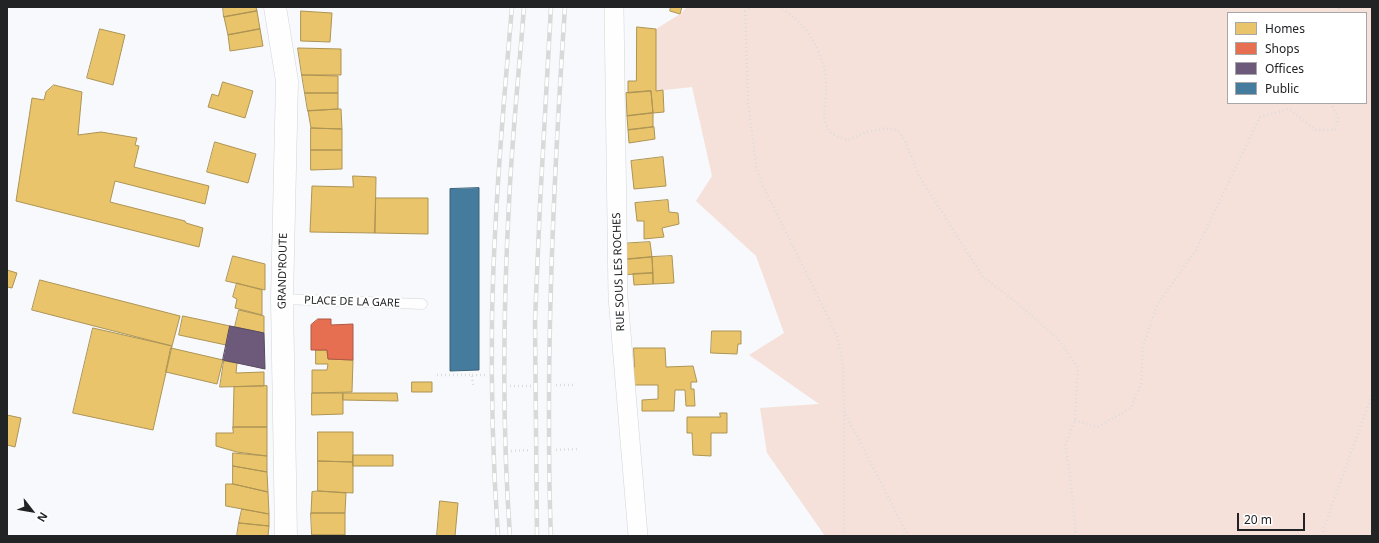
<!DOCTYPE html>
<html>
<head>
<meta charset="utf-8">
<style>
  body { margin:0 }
  #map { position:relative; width:1379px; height:543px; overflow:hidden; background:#f7f9fc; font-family:"Noto Sans",sans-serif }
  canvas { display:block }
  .frame { position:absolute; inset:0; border:8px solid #222325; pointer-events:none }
  .legend { position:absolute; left:1227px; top:12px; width:140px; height:92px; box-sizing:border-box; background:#fff; border:1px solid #a7a7a8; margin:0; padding:5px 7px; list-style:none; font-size:12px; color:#222325 }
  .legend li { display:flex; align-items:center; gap:8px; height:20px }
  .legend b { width:20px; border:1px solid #a7a7a8 }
  .north { position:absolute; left:12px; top:491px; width:40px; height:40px; -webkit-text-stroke:3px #fff; paint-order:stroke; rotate:121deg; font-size:11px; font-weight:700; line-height:16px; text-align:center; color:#222325 }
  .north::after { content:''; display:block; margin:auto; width:14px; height:18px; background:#222325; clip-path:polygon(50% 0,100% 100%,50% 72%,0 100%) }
  .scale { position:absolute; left:1237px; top:513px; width:68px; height:18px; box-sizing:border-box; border:2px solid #222325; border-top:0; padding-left:5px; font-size:12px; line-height:14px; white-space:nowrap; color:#222325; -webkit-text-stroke:3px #fff; paint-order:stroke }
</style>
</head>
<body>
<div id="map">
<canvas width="1379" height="543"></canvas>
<div class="frame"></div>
<ul class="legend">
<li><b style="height:11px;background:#e9c46a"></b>Homes</li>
<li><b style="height:11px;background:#e76f51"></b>Shops</li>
<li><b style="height:11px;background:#6d597a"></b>Offices</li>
<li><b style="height:11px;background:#457b9d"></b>Public</li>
</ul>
<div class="north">N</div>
<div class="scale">20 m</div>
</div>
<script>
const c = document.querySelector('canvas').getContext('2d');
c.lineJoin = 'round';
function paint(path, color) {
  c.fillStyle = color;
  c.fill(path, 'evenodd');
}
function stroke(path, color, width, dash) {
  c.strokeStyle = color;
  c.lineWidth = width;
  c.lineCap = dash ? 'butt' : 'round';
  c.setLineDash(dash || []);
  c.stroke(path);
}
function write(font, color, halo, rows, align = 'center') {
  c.font = font + ' "Noto Sans",sans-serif';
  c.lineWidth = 4;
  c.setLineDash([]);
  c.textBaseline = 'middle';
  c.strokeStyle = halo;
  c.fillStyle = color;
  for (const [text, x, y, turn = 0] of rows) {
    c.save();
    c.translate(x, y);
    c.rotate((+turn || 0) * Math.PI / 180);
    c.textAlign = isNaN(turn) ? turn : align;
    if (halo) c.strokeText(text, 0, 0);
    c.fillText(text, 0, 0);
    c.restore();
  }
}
paint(new Path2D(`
  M687,7H1372V536H825L767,453L760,408L819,404L749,355L784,333L756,256L696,201L712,176L692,87L656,91V29L680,14ZM1228,13H1366V103H1228Z`), '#f5e1d9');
const homes = new Path2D(`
  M223,7H256L257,11L224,17Z
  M671,7H682L680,14L670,11Z
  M257,11L260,29L228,35L224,17Z
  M301,11L332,13L330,42L301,41Z
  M637,27L656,29V91L663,90L664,112L653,113L651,91L628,93V81H636Z
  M100,29L125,35L113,85L87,78Z
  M260,29L263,46L230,51L228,35Z
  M298,48L341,49V75H302Z
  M302,75L338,76V93H305Z
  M223,82L253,91L245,118L208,107L212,94L218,96Z
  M54,85L82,92L78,135L101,132L137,138L135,145L139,146L134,167L209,186L205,204L115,181L110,202L185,221L186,223L203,228L199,247L16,201L32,98L44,100L46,92Z
  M651,91L653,113L627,116L626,93Z
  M305,93H338V109L308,111Z
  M338,109H341L342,129L311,128L308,111Z
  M653,113V127L628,130L627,116Z
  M654,127L655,139L629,143L628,130Z
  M311,128L342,129V150H311Z
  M215,142L256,154L248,183L207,172Z
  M311,150H342V169L311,170Z
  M663,157L666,186L634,189L631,161Z
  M353,176L376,177L375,233L310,232L312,186L353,187Z
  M376,198H428V234L375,233Z
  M668,200L669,212L678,213L679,224L662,228L664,237L644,239V221H637L635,203Z
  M650,242L652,257L619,260L618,244Z
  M233,256L265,264V290L226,281Z
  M672,256L674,283L653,284L652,257Z
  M652,257L653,273L620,275L619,260Z
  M7,270L17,273L12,288L7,287Z
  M653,273V284L634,285L633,274Z
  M40,280L180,316L172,346L32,310Z
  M237,283L262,290V315L235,308L237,299L233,297Z
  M239,310L264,316V333L235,327Z
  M183,316L230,326L226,345L179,335Z
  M93,328L172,346L153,430L73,413Z
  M712,331H741V344H738L737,354L711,353Z
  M171,348L223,360L217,384L166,372Z
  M634,348H665L666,367L693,366L697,382H691V389H694L695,406H686L685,390H675L674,411H642V400L658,399V385H632L633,367H634Z
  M316,350H327L328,359L353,360L352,392L312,393V370H327L328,364H316Z
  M224,361L237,363L236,373L264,372V386L220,387Z
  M412,382H432V392H412Z
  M267,386V427H233L234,387Z
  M312,393H343V414L312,415Z
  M343,393H397L398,401L343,400Z
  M720,413H727V433H711V456L693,455L692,433H687V417H720Z
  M7,415L21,418L15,447L7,445Z
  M233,427H267V456L237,452L216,446V433H233Z
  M318,432H353V462L318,461Z
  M233,453L267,456V472L233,466Z
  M353,455H393V466H353Z
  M318,461L353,462V493L318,491Z
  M233,466L267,472L268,492L233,484Z
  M226,484H233L268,492L269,514L226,506Z
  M318,491L346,493L345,513H311L312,492Z
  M440,501L458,503L455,536H437Z
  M242,509L269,514V526L239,523Z
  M311,513H345V535H312Z
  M239,523L269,526L268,536H237Z
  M312,535H345V536H312Z`);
paint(homes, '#e9c46a');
stroke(homes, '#ad9455', 1);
const shops = new Path2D(`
  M318,319H331V325L353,324V360L328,359L327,350H311V325Z`);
paint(shops, '#e76f51');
stroke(shops, '#ac5844', 1);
const offices = new Path2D(`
  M230,326L264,333L265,369L223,360Z`);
paint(offices, '#6d597a');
stroke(offices, '#564960', 1);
const public = new Path2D(`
  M479,188V370L450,371V189Z`);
paint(public, '#457b9d');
stroke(public, '#3a6179', 1);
const service = new Path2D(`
  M282,299L422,304`);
const minor = new Path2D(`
  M614,7L618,297L638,536`);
const tertiary = new Path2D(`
  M275,7L287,81L282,299L286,536`);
stroke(service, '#d2d4d6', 11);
stroke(minor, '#d2d4d6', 20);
stroke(tertiary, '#d2d4d6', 23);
stroke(new Path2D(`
  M745,7L748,100L756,166L763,186L829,319L837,337L841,351L843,368L844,411V536
  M779,7C786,12 795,17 801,24C815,39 828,68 826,89C826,100 822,115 826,125C829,135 839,137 848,140L867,132L889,128L898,131L904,139L919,176L983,277L1016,302L1059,340L1078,368L1075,420L1065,446L1070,473L1076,536
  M745,11L751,7
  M1338,13L1339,7
  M437,375H472L473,385
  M472,375H487
  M556,385H576
  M510,386H531
  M844,411L908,536
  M1075,420L1097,427L1131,408L1141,384L1143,347L1157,305L1196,250L1260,117L1289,109L1316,130H1335L1338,118L1331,103
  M556,450L577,449
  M511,451L531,450
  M1324,536L1323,530L1372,395`), '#dcdcdd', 2.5, [1, 3]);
stroke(service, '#fefeff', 10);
stroke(minor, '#fefeff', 19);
stroke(tertiary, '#fefeff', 22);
const rail = new Path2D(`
  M498,536C493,464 491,391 492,318C494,214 503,110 512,7
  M510,536C502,426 503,314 509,203C512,138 519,72 524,7
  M537,536L535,321L540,204L551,7
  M551,536C549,494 549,451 549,409C549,275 556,141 565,7`);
stroke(rail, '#d8d9d9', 4.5);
stroke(rail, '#fff', 3, [9]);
write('11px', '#222325', '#fff', [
  ["GRAND'ROUTE",283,271,-89],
  ["RUE SOUS LES ROCHES",619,272,-92],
  ["PLACE DE LA GARE",352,302,2]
]);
</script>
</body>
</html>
